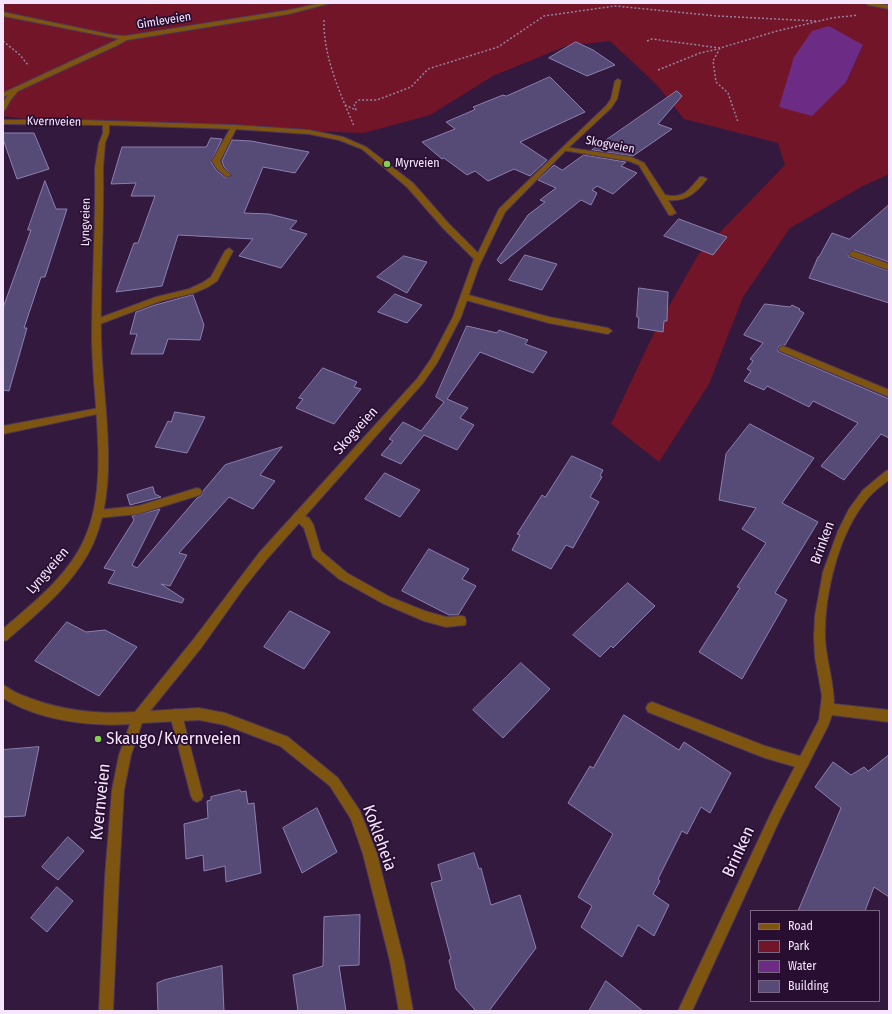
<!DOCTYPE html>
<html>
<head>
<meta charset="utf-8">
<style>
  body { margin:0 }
  #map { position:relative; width:892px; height:1014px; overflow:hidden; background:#32193d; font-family:"Fira Sans Condensed",sans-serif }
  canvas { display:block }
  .frame { position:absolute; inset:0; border:4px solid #f5e5fd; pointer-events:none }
  .legend { position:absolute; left:750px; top:910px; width:130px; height:92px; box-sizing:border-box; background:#280f32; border:1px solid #7a6583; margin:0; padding:5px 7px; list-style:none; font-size:12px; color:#f5e5fd }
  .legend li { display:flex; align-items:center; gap:8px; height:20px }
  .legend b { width:20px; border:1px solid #7a6583 }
</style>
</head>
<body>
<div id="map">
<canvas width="892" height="1014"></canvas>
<div class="frame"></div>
<ul class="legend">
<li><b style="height:5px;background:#7e5510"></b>Road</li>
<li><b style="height:11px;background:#721529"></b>Park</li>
<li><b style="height:11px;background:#6c2c86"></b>Water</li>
<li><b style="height:11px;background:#564b77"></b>Building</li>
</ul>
</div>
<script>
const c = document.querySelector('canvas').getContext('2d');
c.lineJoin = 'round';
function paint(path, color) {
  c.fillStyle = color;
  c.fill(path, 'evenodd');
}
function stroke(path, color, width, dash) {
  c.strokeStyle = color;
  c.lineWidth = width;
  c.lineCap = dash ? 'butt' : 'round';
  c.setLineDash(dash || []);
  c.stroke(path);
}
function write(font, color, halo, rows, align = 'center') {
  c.font = font + ' "Fira Sans Condensed",sans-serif';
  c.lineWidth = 3.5;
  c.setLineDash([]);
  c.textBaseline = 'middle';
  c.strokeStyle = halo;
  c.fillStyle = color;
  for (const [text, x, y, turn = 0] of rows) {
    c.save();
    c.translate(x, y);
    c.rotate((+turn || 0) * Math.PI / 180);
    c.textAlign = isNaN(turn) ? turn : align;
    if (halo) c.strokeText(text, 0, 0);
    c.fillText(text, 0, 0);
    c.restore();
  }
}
paint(new Path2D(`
  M3,3H889V174L863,186L790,228L743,297L709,384L659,462L611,424L655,331L698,255L785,165L778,143L684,119L657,85L610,41L566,46L493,76L430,115L364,133L51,122L3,116ZM804,45H863V46L846,82L794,57Z`), '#721529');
paint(new Path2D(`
  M829,26L863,45L846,82L812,116L779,107L794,57L812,31Z`), '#6c2c86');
const building = new Path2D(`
  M576,42L593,50L615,65L587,76L549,58Z
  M550,77L585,112L520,142L547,160L530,176L514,169L488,181L475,171L467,175L444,158L442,159L422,142L455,129L446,122L474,110L475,109L473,107L503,95L506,96Z
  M677,91L682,96L658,124L672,129L633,156L592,150Z
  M3,133H34L49,169L17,179L3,139Z
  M211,138L222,139L211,162L217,171L226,178L232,175L224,167L222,161L232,140L251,141L309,152L295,173L263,167L244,213L269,214L297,221L290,229L307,234L281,268L239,256L253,239L178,235L162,286L116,292L134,243H138L155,196H131L136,183L111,184L122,147H206Z
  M584,155L626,162L621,166L637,173L613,194L597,186L592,190L597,193L591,205L581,200L501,264L497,260L528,215L545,202L540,200L556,188L538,180L554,165L562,170Z
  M45,181L56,209H67L45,277H41L24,328H27L9,391L3,390V308L31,230H28Z
  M889,205V262L854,250L848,254L849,257L889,271V303L809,278L818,257H819L832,233L849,239Z
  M679,219L727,237L713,255L664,236Z
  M525,255L557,264L542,290L509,280Z
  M404,256L427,262L407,293L377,277Z
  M639,288L668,292L667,321H664L663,332L638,328L639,318L637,317Z
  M395,294L422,305L407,323L378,312Z
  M193,295L204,325L200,340L168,339L163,354H131L137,334H130L136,312L152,306Z
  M765,304L790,307L792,305L800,309L799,310L804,313L785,345L779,346L778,350L779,352L889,399V438L881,434L844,480L821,466L858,423L813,401L809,407L767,386L764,390L744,381L751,371L747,369L753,361L750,359L763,343L744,335Z
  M467,326L497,333L499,330L528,340L525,344L547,352L533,373L480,352L447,399L468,408L460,418L474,425L457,450L424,435L401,464L381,455L393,441L389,439L403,422L421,431L444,402L436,397Z
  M323,368L357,382L354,387L361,389L334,424L296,408L303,399L299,398Z
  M175,412L205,417L187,453L155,447L168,421L171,422Z
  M750,424L814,458L782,503L818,522L775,593L787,600L742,679L699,652L740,588L737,587L766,543L742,529L756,508L719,500L726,454Z
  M282,447L260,475L275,481L253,509L229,497L179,553L187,555L170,586L161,584L184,599L182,603L108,583L115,571L104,568L134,520L132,516L160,509L132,565L137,568L197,498L201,496L203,491L225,465Z
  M572,456L603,470L600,476L602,477L590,497L599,502L573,548L566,545L551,569L512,550L520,535L517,534L542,495L545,497Z
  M385,473L420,490L400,517L365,499Z
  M153,487L155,494L161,497L130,505L127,495Z
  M429,549L469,569L462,579L476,586L458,615H449L402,591Z
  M628,583L655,606L613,648L611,646L600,657L573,635Z
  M290,611L330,632L304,669L264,647Z
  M67,622L86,632L105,630L137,647L99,696L35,661Z
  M521,663L550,689L503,738L473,710Z
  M624,715L679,750L684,742L731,773L710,813L701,807L687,834L682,831L658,879L660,881L653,894L669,905L654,936L638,925L622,957L581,927L592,906L578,897L613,834L568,803L590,766L593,768Z
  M39,747L25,816L3,817V750Z
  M889,755V897L874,887L865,911H798L841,808L815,787L833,762L851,775L864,767L868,771Z
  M240,790L241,792L246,791L248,804L254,803L261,873L226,882L225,866L204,871L203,855L186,859L184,824L208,818L207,801L211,800V797Z
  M317,808L337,852L302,873L283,828Z
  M68,837L84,851L58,880L42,867Z
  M474,853L479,869L481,868L491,905L520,895L536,948L489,1011H476L456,989L449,960L451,959L431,883L442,880L438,865Z
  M57,887L73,901L47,932L31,918Z
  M360,915L359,965L339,966L346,1011H298L293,975L323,966L324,917Z
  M222,966L224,1011H158L157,983L164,980Z
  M606,981L643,1011H589Z`);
paint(building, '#564b77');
stroke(building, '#8b80b0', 1);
const lane = new Path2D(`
  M321,3H331L289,14L127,40L118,45L18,91L10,101L5,110L3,111V102L8,95L3,97V93L119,39L3,16V12L113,35L125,36L289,10Z
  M865,3L889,5V9L868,5Z
  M234,125L237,127L220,161L223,168L231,175L227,177L218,170L212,161L231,127Z
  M564,147L631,157L644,163L665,195C684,199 688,191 700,177H703L707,179C696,193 686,202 668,200L676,213L672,215H669L639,165L629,161L562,150V148Z
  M229,248L233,251L217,281L208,287L194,293L161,301L100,324L97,325L93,322L94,320L156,297L189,289L202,283L211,277L225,251Z
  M853,251L889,264V270L850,256L849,254Z
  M465,294L549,317L608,328L612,331L608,334L549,323L462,299L461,297Z
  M783,346L889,390V397L780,351L779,349L780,347Z
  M99,408L104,411L102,413L3,434V426Z
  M197,488L200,489L202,492L200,495L138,514L98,518L94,517L93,514L94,511L98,510L138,506Z
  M298,513L309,518L313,524L321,551L347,573L390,597L425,611L446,617L461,616L465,617L466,621L465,625L446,627L424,621L382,603L339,579L313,557L304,528L293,517L294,514Z
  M652,702L765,746L803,757L807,759L809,763L807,767L803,769L765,758L648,712L646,708L648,704Z
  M176,709L180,711L182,715L203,796L201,800L197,802L193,800L191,796L170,715L172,711Z`);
const street = new Path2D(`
  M618,79L621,81L617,99L611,108L566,150L505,212L479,266L461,317L437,363L423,383L267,559L243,589L201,648L150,711L199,708L225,713L288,737L338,778L360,811L377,854L404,961L413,1011H399L390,961L363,854L351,819L330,786L280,746L225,725L199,720L142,723L131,755L124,790L119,877L113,1011H99L105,877L112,790L119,755L130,724C90,727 37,720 3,698V685C9,688 14,692 19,694C57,710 94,715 135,712L193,640L259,553L417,379L431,359L453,317L474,259L443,228L407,187L362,149L339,140L309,134L234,129L109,125V133L105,143L103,168C104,224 100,281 101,337C102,403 121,481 93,544C75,583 39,612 7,640L3,641V629C33,603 67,577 84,540C111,483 92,400 92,337C92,281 96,224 95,168L99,143L103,133V125L3,124V120H80L234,125L309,130L343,137L366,147L413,183L449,224L478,253L499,209L562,148L606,106L611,99L615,81Z
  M889,470V480C882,485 874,491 868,498C839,532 824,593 825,638C826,660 834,682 834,704L889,710V722L832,715L828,726L780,819L692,1011H678L772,811L819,720L822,696L815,657L814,637L815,616L823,572L838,531L849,509L863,490L886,471Z`);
stroke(lane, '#4d3658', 2);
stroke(street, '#4d3658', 2);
stroke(new Path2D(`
  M324,20C323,56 340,93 354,126
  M3,41L20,55L28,65
  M647,41L652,39L720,48L777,31L832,18L858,15
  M720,48L713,61L716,82L728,93L738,122
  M658,70L700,53L718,49
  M345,105L356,110L354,104L359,100H377L411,87L428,69L498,47L544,16L615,6L717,16L816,21`), '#9682a0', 1.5, [2, 2]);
paint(lane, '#7e5510');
paint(street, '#7e5510');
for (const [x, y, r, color] of [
  [387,164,4,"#83d04f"],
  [98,739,4,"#83d04f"]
]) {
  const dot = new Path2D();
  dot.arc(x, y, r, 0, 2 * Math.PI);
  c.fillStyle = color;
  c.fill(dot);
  stroke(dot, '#280f32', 1.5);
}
write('12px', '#f5e5fd', '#280f32', [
  ["Gimleveien",164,21,-9],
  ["Kvernveien",54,122,1],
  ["Skogveien",610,145,11],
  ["Lyngveien",86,222,-89]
]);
write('12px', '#f5e5fd', '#280f32', [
  ["Myrveien",395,164]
], 'left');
write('14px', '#f5e5fd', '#280f32', [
  ["Skogveien",356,431,-48],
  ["Brinken",823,543,-70],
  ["Lyngveien",48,571,-49]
]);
write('17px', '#f5e5fd', '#280f32', [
  ["Skaugo/Kvernveien",106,739]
], 'left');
write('17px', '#f5e5fd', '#280f32', [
  ["Kvernveien",101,802,-84],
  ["Kokleheia",379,838,70],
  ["Brinken",739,852,-65]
]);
</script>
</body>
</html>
